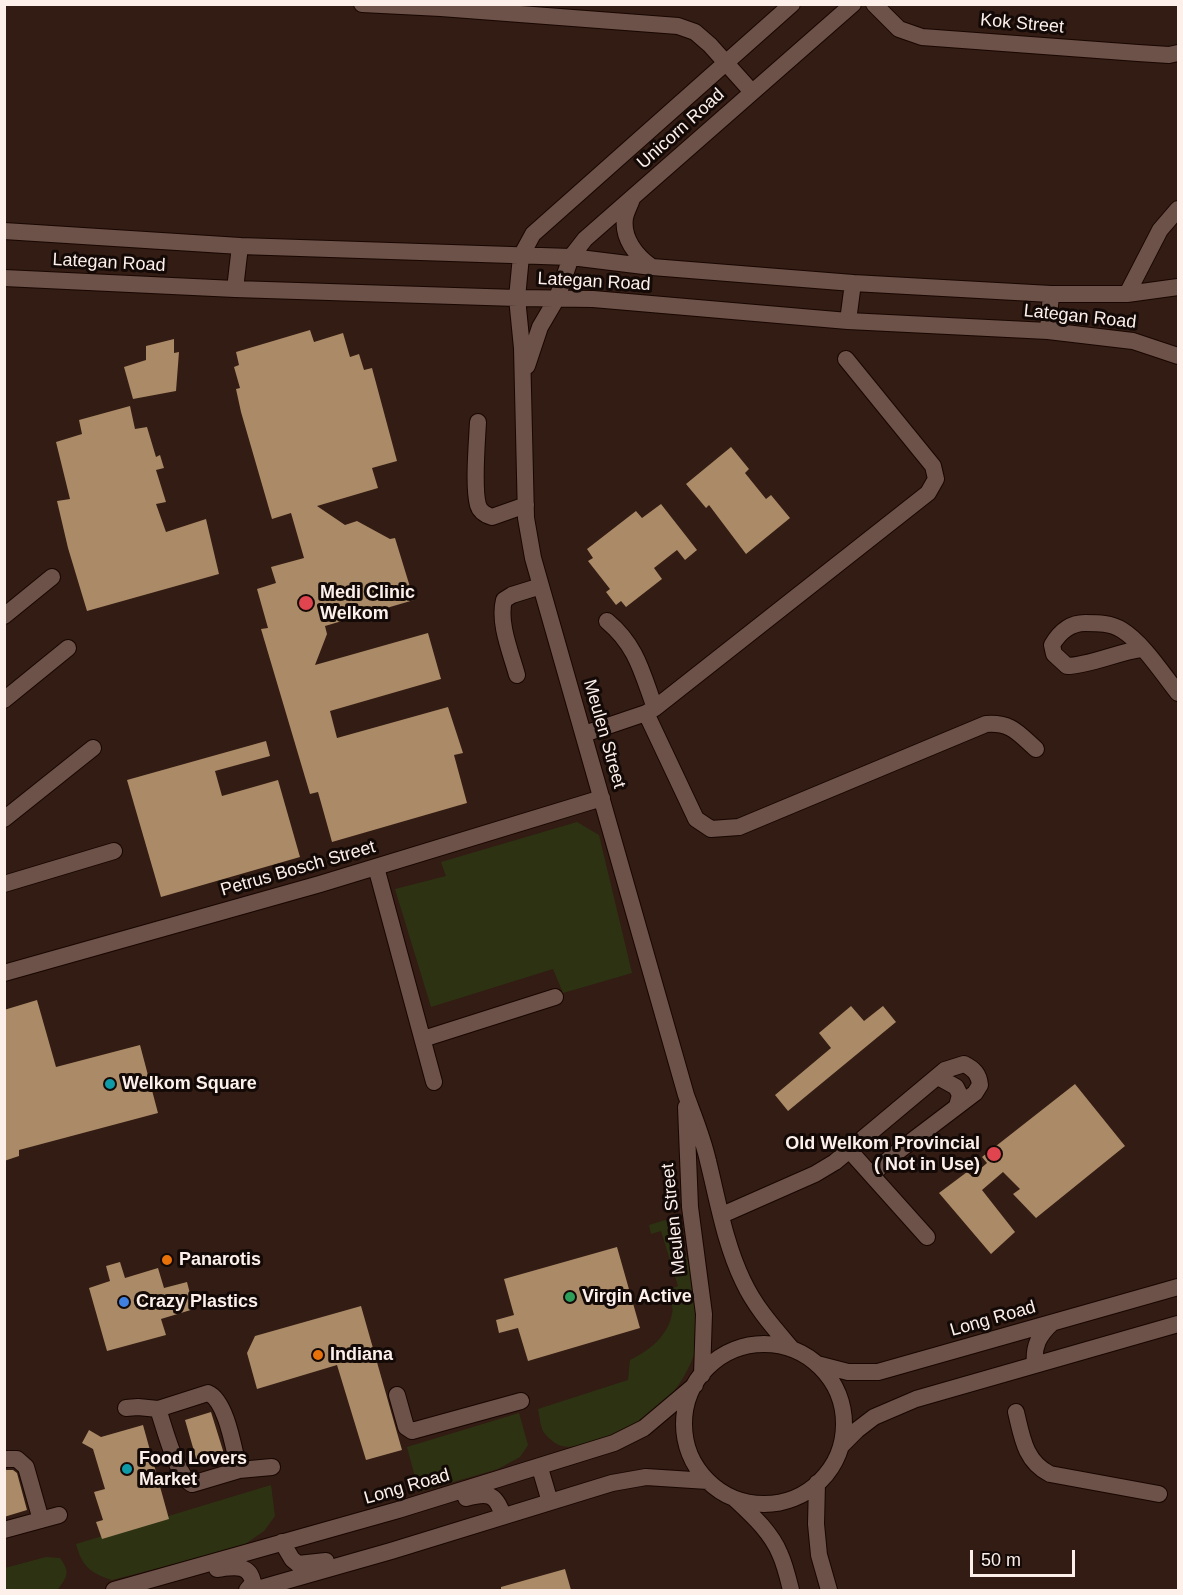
<!DOCTYPE html>
<html>
<head>
<meta charset="utf-8">
<style>
  body { margin:0 }
  #map { position:relative; width:1183px; height:1595px; overflow:hidden; background:#321c13; font-family:Helvetica,sans-serif }
  canvas { display:block }
  .frame { position:absolute; inset:0; border:6px solid #fdf0eb; pointer-events:none }
  .scale { position:absolute; left:970px; top:1550px; width:105px; height:27px; box-sizing:border-box; border:3px solid #fdf0eb; border-top:0; padding-left:8px; font-size:18px; line-height:21px; white-space:nowrap; color:#fdf0eb; -webkit-text-stroke:4px #130906; paint-order:stroke }
</style>
</head>
<body>
<div id="map">
<canvas width="1183" height="1595"></canvas>
<div class="frame"></div>
<div class="scale">50 m</div>
</div>
<script>
const c = document.querySelector('canvas').getContext('2d');
c.lineJoin = 'round';
function paint(path, color) {
  c.fillStyle = color;
  c.fill(path, 'evenodd');
}
function stroke(path, color, width, dash) {
  c.strokeStyle = color;
  c.lineWidth = width;
  c.lineCap = dash ? 'butt' : 'round';
  c.setLineDash(dash || []);
  c.stroke(path);
}
function write(font, color, halo, rows, align = 'center') {
  c.font = font + ' Helvetica,sans-serif';
  c.lineWidth = 6;
  c.setLineDash([]);
  c.textBaseline = 'middle';
  c.strokeStyle = halo;
  c.fillStyle = color;
  for (const [text, x, y, turn = 0] of rows) {
    c.save();
    c.translate(x, y);
    c.rotate((+turn || 0) * Math.PI / 180);
    c.textAlign = isNaN(turn) ? turn : align;
    if (halo) c.strokeText(text, 0, 0);
    c.fillText(text, 0, 0);
    c.restore();
  }
}
paint(new Path2D(`
  M577,822L599,835L632,973L563,993L553,969L431,1007L395,889L446,876L441,862Z
  M665,1220L676,1224C686,1257 700,1292 700,1327C699,1362 669,1407 639,1424C624,1433 608,1438 592,1442C573,1447 561,1452 546,1435C540,1430 540,1417 538,1409L628,1380L630,1360C649,1351 668,1336 672,1314C674,1308 670,1297 668,1290L678,1286L661,1231L651,1234L649,1225Z
  M519,1413L528,1445L520,1457L498,1469L419,1492L407,1447Z
  M271,1485L275,1516L264,1531L241,1547L112,1580C90,1573 82,1566 76,1544Z
  M46,1557L60,1558C70,1572 68,1576 58,1589L5,1590V1568Z`), '#2d3312');
paint(new Path2D(`
  M310,330L314,342L343,333L350,357L359,354L364,370L372,368L397,461L372,468L378,488L317,506L345,525L357,521L390,539L395,538L414,600L325,626L327,634L315,665L428,633L441,679L330,711L337,738L448,707L463,753L454,755L467,803L332,842L318,792L310,794L261,629L268,628L257,589L276,583L271,567L304,558L291,513L272,519L241,412L236,389L240,388L234,367L239,365L236,352Z
  M174,339V353L179,352L176,391L133,399L124,367L146,360V346Z
  M130,406L135,429L147,427L156,457L160,455L164,468L156,470L166,502L156,504L166,532L206,519L219,574L87,611L68,548L57,501L70,499L56,442L82,434L79,420Z
  M731,447L749,469L745,473L766,499L771,495L790,518L746,554L709,505L706,508L686,484Z
  M661,504L697,550L685,560L677,550L654,568L662,579L626,607L621,601L616,605L606,592L610,589L588,561L593,558L587,549L636,511L642,518Z
  M266,741L270,756L215,771L222,796L278,780L300,857L161,897L127,780Z
  M37,1000L56,1067L140,1045L158,1113L19,1150V1156L4,1161V1010Z
  M851,1006L864,1021L883,1006L896,1022L788,1111L775,1095L831,1048L819,1033Z
  M1075,1084L1125,1146L1036,1218L1013,1194L1020,1189L1003,1172L982,1190L1015,1232L991,1254L939,1193L967,1172L972,1176L987,1163L982,1157Z
  M617,1247L640,1328L528,1361L518,1328L499,1333L496,1320L514,1315L504,1279Z
  M120,1262L125,1278L158,1268L164,1288L187,1282L194,1309L161,1319L166,1335L107,1351L89,1288L110,1281L106,1266Z
  M361,1306L402,1450L366,1460L337,1365L257,1389L247,1353L255,1336Z
  M211,1412L225,1457L198,1465L185,1420Z
  M143,1425L169,1519L102,1539L96,1522L103,1520L94,1492L105,1489L93,1449L82,1443L89,1430L101,1437Z
  M4,1470H13L17,1473L27,1510L4,1517Z
  M565,1569L571,1590H501V1587Z`), '#aa8a67');
const minor = new Path2D(`
  M362,4L441,8L678,26L695,32L710,45L752,92
  M792,4L533,234L521,256L517,298L522,348L526,518L533,558L686,1095C694,1117 703,1138 708,1161C718,1201 725,1244 743,1281C755,1307 774,1328 792,1349
  M874,4L899,29L922,37L1138,53L1169,55L1178,53
  M632,199C630,205 626,212 625,218C622,238 636,256 652,267
  M4,231L240,246L571,257L652,267L853,283L1051,294H1127L1178,287
  M4,278L235,289L517,298L593,299L848,321L1048,331L1133,341L1178,356
  M235,289L240,246
  M1127,294L1160,230L1178,209
  M848,321L853,283
  M1048,331L1051,294
  M527,366L540,327L557,298L571,257L585,239L853,4
  M478,422C477,442 473,487 478,505C480,512 486,515 492,517L526,505
  M4,616L52,577
  M607,621C637,646 642,673 655,708
  M1141,649C1118,652 1088,666 1067,666L1054,654L1052,645C1059,633 1070,623 1085,623C1098,623 1111,623 1122,630C1143,643 1162,673 1178,693
  M517,675C511,653 498,623 504,600L512,595L541,586
  M4,700L68,648
  M646,713L696,819L711,829L739,827L986,724C1011,722 1018,733 1036,749
  M584,734L646,713L655,708L928,493L936,479L933,466L846,359
  M4,819L93,748
  M376,867L434,1082
  M4,884L114,851
  M4,973L320,884L602,798
  M423,1039L555,997
  M938,1077L956,1087L960,1095L957,1106
  M686,1107L690,1207L704,1314L702,1375
  M850,1151L927,1237
  M722,1215L815,1174L835,1162L945,1070L964,1064C974,1069 979,1074 980,1085L975,1093L896,1153L872,1174
  M684 1424a80 80 0 1 1 160 0a80 80 0 1 1-160 0Z
  M817,1364L848,1372H878L1178,1287
  M1035,1365C1033,1346 1039,1335 1052,1323
  M397,1395L406,1427L412,1431L521,1401
  M126,1408L138,1407L158,1409
  M1016,1412C1022,1437 1025,1462 1050,1474L1159,1494
  M841,1446L857,1430L874,1417L916,1399L1178,1324
  M4,1459H17L26,1467L41,1520
  M540,1468L550,1502
  M239,1470C234,1451 227,1401 208,1393L158,1409C164,1426 176,1476 192,1484L239,1470L272,1467
  M817,1483L816,1524L819,1555L829,1590
  M466,1498C488,1492 496,1493 503,1516
  M735,1499C752,1515 771,1532 780,1554C785,1565 788,1578 791,1590
  M4,1530L59,1515
  M282,1542L292,1559L298,1564L326,1561
  M217,1569C233,1567 250,1563 253,1583L247,1590
  M114,1590L398,1510L614,1443L644,1428L695,1385
  M254,1590L391,1551L612,1483L646,1477L708,1481`);
stroke(minor, '#190601', 18);
stroke(minor, '#6c5248', 16);
for (const [x, y, r, color] of [
  [306,603,8,"#e0444e"],
  [110,1084,6,"#0f9aa8"],
  [994,1154,8,"#e0444e"],
  [167,1260,6,"#e8710a"],
  [570,1297,6,"#2e9e5b"],
  [124,1302,6,"#3f7fe0"],
  [318,1355,6,"#e8710a"],
  [127,1469,6,"#0f9aa8"]
]) {
  const dot = new Path2D();
  dot.arc(x, y, r, 0, 2 * Math.PI);
  c.fillStyle = color;
  c.fill(dot);
  stroke(dot, '#130906', 2);
}
write('18px', '#fdf0eb', '#130906', [
  ["Kok Street",1022,24,5],
  ["Unicorn Road",681,129,-42],
  ["Lategan Road",109,263,3],
  ["Lategan Road",594,282,3],
  ["Lategan Road",1080,317,6],
  ["Meulen Street",604,734,74],
  ["Petrus Bosch Street",298,869,-16],
  ["Meulen Street",674,1219,-96],
  ["Long Road",993,1319,-16],
  ["Long Road",407,1487,-16]
]);
write('bold 18px', '#fdf0eb', '#130906', [
  ["Medi Clinic",320,593],
  ["Welkom",320,614],
  ["Welkom Square",122,1084],
  ["Old Welkom Provincial",980,1144,"right"],
  ["( Not in Use)",980,1165,"right"],
  ["Panarotis",179,1260],
  ["Virgin Active",582,1297],
  ["Crazy Plastics",136,1302],
  ["Indiana",330,1355],
  ["Food Lovers",139,1459],
  ["Market",139,1480]
], 'left');
</script>
</body>
</html>
